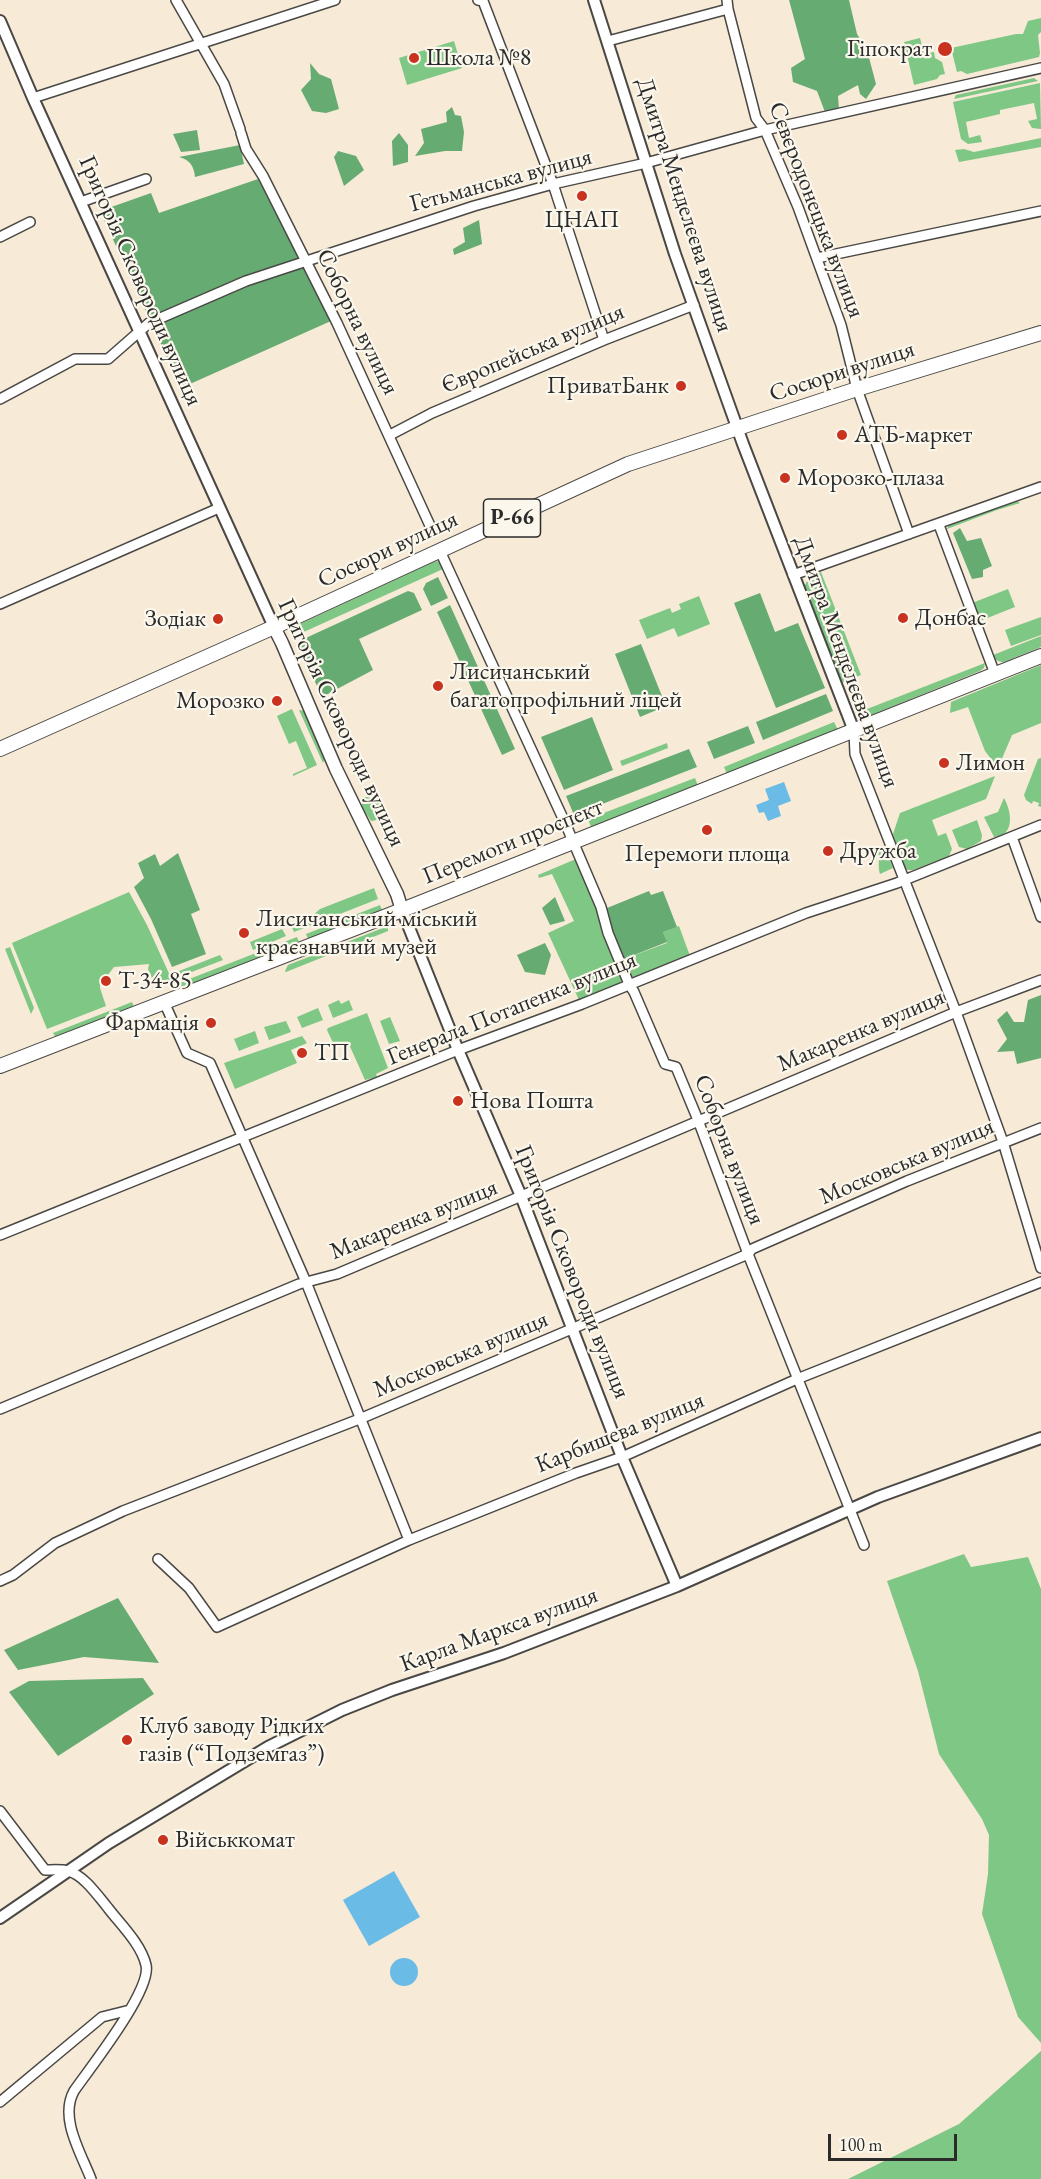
<!DOCTYPE html>
<html>
<head>
<meta charset="utf-8">
<style>
  body { margin:0 }
  #map { position:relative; width:1041px; height:2179px; overflow:hidden; background:#f7ead6; font-family:"EB Garamond",serif }
  canvas { display:block }
  .scale { position:absolute; left:828px; top:2134px; width:129px; height:27px; box-sizing:border-box; border:3px solid #2b2b2b; border-top:0; padding-left:8px; font-size:18px; line-height:21px; white-space:nowrap; color:#2b2b2b; -webkit-text-stroke:4px #fbf7ec; paint-order:stroke }
</style>
</head>
<body>
<div id="map">
<canvas width="1041" height="2179"></canvas>
<div class="scale">100 m</div>
</div>
<script>
const c = document.querySelector('canvas').getContext('2d');
c.lineJoin = 'round';
function paint(path, color) {
  c.fillStyle = color;
  c.fill(path, 'evenodd');
}
function stroke(path, color, width, dash) {
  c.strokeStyle = color;
  c.lineWidth = width;
  c.lineCap = dash ? 'butt' : 'round';
  c.setLineDash(dash || []);
  c.stroke(path);
}
function write(font, color, halo, rows, align = 'center') {
  c.font = font + ' "EB Garamond",serif';
  c.lineWidth = 4.5;
  c.setLineDash([]);
  c.textBaseline = 'middle';
  c.strokeStyle = halo;
  c.fillStyle = color;
  for (const [text, x, y, turn = 0] of rows) {
    c.save();
    c.translate(x, y);
    c.rotate((+turn || 0) * Math.PI / 180);
    c.textAlign = isNaN(turn) ? turn : align;
    if (halo) c.strokeText(text, 0, 0);
    c.fillText(text, 0, 0);
    c.restore();
  }
}
paint(new Path2D(`
  M1041,18V32L1038,35L1040,53L1039,57L967,74L961,71L957,72L951,48L1016,34H1023L1028,21Z
  M920,38L924,54L934,52L935,58L942,62L945,74L940,75L937,79L914,85L904,42Z
  M454,41L462,68L407,85L399,58Z
  M1034,78L1038,81L954,99L956,95Z
  M1040,83L1041,129L1032,128L1028,121L1037,119L1034,103L1000,110V114L966,122L969,138L980,135L982,142L968,144L961,139L953,102Z
  M1041,138V147L959,162L955,150L964,149L974,152Z
  M1016,500L1020,503L997,510L947,529L949,525Z
  M436,561L440,562L443,569L297,635L293,627Z
  M821,572L861,675L841,683L804,593V587L809,577Z
  M1008,589L1015,607L980,621L972,603Z
  M699,596L710,624L678,637L674,628L647,639L639,620L670,608L672,613L681,609L679,604Z
  M1041,617V635L1011,646L1005,630Z
  M1041,636V647L1004,662C998,662 995,660 993,655Z
  M985,663L984,668L980,671L869,716L867,709Z
  M1041,665V723L1012,735L998,768L985,751L968,707L950,713L951,702Z
  M292,709L317,765L293,776V774L307,768L296,741L289,744L277,716Z
  M299,710L305,711L325,758L323,763Z
  M834,722L838,730L727,774L724,767Z
  M667,743L668,748L622,766L620,761Z
  M1041,758V807L1038,806L1039,803L1033,801L1032,804L1026,800L1024,795L1038,759Z
  M995,776L986,799L932,820L938,836L946,833L952,849L949,856L913,870H908L904,868L893,834L900,813Z
  M695,778L698,786L591,827L588,819Z
  M365,797H376L383,803L377,820L371,821L361,806Z
  M1004,798C1012,812 1015,836 994,837L984,817L998,812Z
  M977,820L982,835L981,841L967,849L959,847L952,830Z
  M884,846L893,868L880,874C877,866 881,859 877,848Z
  M576,859L598,909L623,978L620,985L579,1000L548,933L574,921L552,874L539,878L538,875Z
  M374,888L378,899L294,932L291,925L310,918L320,909Z
  M129,892L147,925L172,980L156,987L148,969L149,964L114,967L107,976L100,979V988L106,1006L47,1029L12,943Z
  M380,905L382,910L308,939L306,934Z
  M608,920L624,959L667,943L663,932L679,926L690,956L630,979L611,932Z
  M388,926V931L286,972L285,971L288,965Z
  M282,929L286,936L253,950L250,942Z
  M297,937L299,942L181,988L179,983Z
  M10,947L34,1008L31,1014L5,949Z
  M220,955L223,960L176,978L174,973Z
  M339,1000L341,1004L349,1000L353,1010L333,1018L328,1005Z
  M132,1002L134,1007L56,1038L53,1033Z
  M318,1008L323,1020L302,1028L297,1017Z
  M367,1013L388,1068L376,1074L377,1077L365,1080L348,1042L335,1047L327,1030L328,1028Z
  M390,1017L400,1041L389,1044L380,1021Z
  M286,1021L291,1032L269,1040L264,1027Z
  M255,1031L259,1043L239,1051L234,1039Z
  M302,1036L307,1043L291,1050L297,1063L235,1089L224,1063Z
  M964,1554L971,1567L1028,1557L1041,1589V2043L1018,2017L982,1914L988,1874L989,1835L982,1819L939,1754L918,1671L887,1581Z
  M1041,2051V2179H848L959,2124Z`), '#7ec784');
paint(new Path2D(`
  M789,0H849L857,34L867,50L876,84L866,99L860,94L858,85L838,96L839,109L825,112L817,91L793,82L791,68L805,59Z
  M310,63L319,74L331,79L339,109L326,113L312,111L301,90L311,79Z
  M452,107L455,115L461,116L464,132L462,151H445L415,156L424,143L421,129L447,122L446,112Z
  M197,130L200,150L181,152L173,134Z
  M399,133L408,145V162L393,166L392,141Z
  M240,145L244,164L195,177C194,166 190,160 179,157Z
  M338,151L356,156L364,170L344,186L334,157Z
  M258,179L331,321L181,388L100,211L151,193L159,213Z
  M479,220L482,244L454,255L453,249L465,242L463,228Z
  M960,528L967,541L981,538L992,566L983,570V577L972,579L953,533Z
  M438,577L448,598L431,606L423,589L426,583Z
  M408,591L414,593L422,610L359,639L373,670L322,697L297,642Z
  M760,593L775,632L798,623L825,688L776,708L734,603Z
  M450,605L515,749L502,755L437,612Z
  M641,644L666,706L640,717L615,654Z
  M826,694L833,711L763,740L756,722Z
  M592,717L613,770L564,790L541,737Z
  M748,726L755,743L714,759L707,742Z
  M689,749L697,767L574,815L566,796Z
  M178,853L200,910L191,914L206,954L172,967L151,919L134,887L144,878L138,863L155,854L160,866Z
  M649,891L651,895L663,891L677,927L663,932L667,942L624,959L608,920L607,908Z
  M555,897L565,921L550,925L542,908Z
  M545,943L551,955L545,975L525,972L517,955Z
  M1041,995V1058L1017,1064L1014,1051L997,1052L1007,1039L997,1020L1007,1011L1014,1022H1024L1028,1000Z
  M118,1598L159,1663L84,1657L18,1670L4,1650Z
  M143,1678L154,1694L58,1756L9,1692L29,1681Z`), '#66ac72');
paint(new Path2D(`
  M784,782L791,801L778,806L781,816L768,821L764,812L759,813L756,805L769,800L765,789Z
  M394,1871L420,1917L369,1946L343,1900Z
  M390 1972a14 14 0 1 1 28 0a14 14 0 1 1-28 0Z`), '#6abce6');
const minor = new Path2D(`
  M176,0L224,84L240,129
  M478,0L483,1L553,184L604,340
  M727,0L728,9L756,118L765,130L798,207L841,325L857,389L909,534
  M608,41L728,9
  M33,98L335,0
  M241,133L246,149L263,176L337,323L432,530
  M81,202L146,179
  M0,237L30,222
  M817,258L1041,211
  M0,399L75,359H108L149,323L246,281L474,206L553,184L646,163L765,130L1041,68
  M390,435L432,413L604,340L694,305
  M939,525L995,674
  M440,551L566,825L601,907L608,933L629,984L634,992L665,1064L676,1067L698,1120L748,1254L864,1545
  M793,575L1041,487
  M0,604L219,508
  M854,731L855,754L956,1012L1003,1142L1041,1268
  M1012,837L1041,917
  M164,1002L187,1053L210,1063L306,1282L409,1540
  M0,1235L458,1050L582,1004L806,913L897,883L1041,825
  M0,1409L299,1284L337,1274L956,1012L1041,980
  M158,1559L189,1588L217,1627L409,1540L576,1473L622,1457L797,1379L1041,1282
  M0,1581L13,1575L55,1543L123,1511L362,1418L748,1254L752,1249L907,1181L1041,1128
  M0,1811L45,1870C52,1870 61,1869 68,1871C84,1875 98,1896 108,1908C121,1925 141,1944 146,1965C152,1990 90,2068 74,2091C59,2118 81,2153 91,2179
  M0,2102L102,2017L130,2010`);
const tertiary = new Path2D(`
  M594,0L675,254L743,444L854,731
  M0,21L33,98L274,627
  M402,910L458,1050L521,1196L622,1457L677,1586
  M0,1918L109,1843L268,1747L342,1710L392,1690L504,1653L677,1586L878,1497L1041,1438`);
const secondary = new Path2D(`
  M274,627L282,643L336,769L397,894L402,910`);
const primary = new Path2D(`
  M0,749L274,627L628,464L857,389L1041,333
  M0,1066L402,910L1041,656`);
stroke(minor, '#4a4845', 12);
stroke(tertiary, '#4a4845', 14);
stroke(secondary, '#4a4845', 15);
stroke(primary, '#4a4845', 16);
stroke(minor, '#fff', 9);
stroke(tertiary, '#fff', 10);
stroke(secondary, '#fff', 12);
stroke(primary, '#fff', 14);
for (const [x, y, r, color] of [
  [945,49,8,"#c8321e"],
  [414,58,6,"#c8321e"],
  [582,196,6,"#c8321e"],
  [681,386,6,"#c8321e"],
  [842,435,6,"#c8321e"],
  [785,478,6,"#c8321e"],
  [903,618,6,"#c8321e"],
  [218,619,6,"#c8321e"],
  [438,686,6,"#c8321e"],
  [277,701,6,"#c8321e"],
  [944,763,6,"#c8321e"],
  [707,830,6,"#c8321e"],
  [828,851,6,"#c8321e"],
  [244,933,6,"#c8321e"],
  [106,981,6,"#c8321e"],
  [211,1023,6,"#c8321e"],
  [302,1053,6,"#c8321e"],
  [458,1101,6,"#c8321e"],
  [127,1740,6,"#c8321e"],
  [163,1840,6,"#c8321e"]
]) {
  const dot = new Path2D();
  dot.arc(x, y, r, 0, 2 * Math.PI);
  c.fillStyle = color;
  c.fill(dot);
  stroke(dot, '#fbf7ec', 2);
}
for (const [x, y, w] of [
  [512,518,57]
]) {
  const box = new Path2D();
  box.roundRect(x - w / 2, y - 19, w, 38, 4.5);
  c.fillStyle = '#fbf7ec';
  c.fill(box);
  stroke(box, '#2b2b2b', 1.5);
}
write('bold 22px', '#2b2b2b', null, [
  ["Р-66",512,518]
]);
write('24px', '#2b2b2b', '#fbf7ec', [
  ["Гіпократ",932,49,"right"],
  ["Школа №8",426,58],
  ["ЦНАП",582,220,"center"],
  ["ПриватБанк",669,386,"right"],
  ["АТБ-маркет",854,435],
  ["Морозко-плаза",797,478],
  ["Донбас",915,618],
  ["Зодіак",206,619,"right"],
  ["Лисичанський",450,672],
  ["багатопрофільний ліцей",450,700],
  ["Морозко",265,701,"right"],
  ["Лимон",956,763],
  ["Дружба",840,851],
  ["Перемоги площа",707,854,"center"],
  ["Лисичанський міський",256,919],
  ["краєзнавчий музей",256,947],
  ["Т-34-85",118,981],
  ["Фармація",199,1023,"right"],
  ["ТП",314,1053],
  ["Нова Пошта",470,1101],
  ["Клуб заводу Рідких",139,1726],
  ["газів (“Подземгаз”)",139,1754],
  ["Військкомат",175,1840]
], 'left');
write('24px', '#2b2b2b', '#fbf7ec', [
  ["Гетьманська вулиця",501,181,-15],
  ["Дмитра Менделєєва вулиця",684,205,72],
  ["Сєвєродонецька вулиця",816,210,69],
  ["Григорія Сковороди вулиця",140,281,66],
  ["Соборна вулиця",357,322,64],
  ["Європейська вулиця",533,349,-23],
  ["Сосюри вулиця",842,372,-18],
  ["Сосюри вулиця",388,550,-25],
  ["Дмитра Менделєєва вулиця",846,662,70],
  ["Григорія Сковороди вулиця",341,723,65],
  ["Перемоги проспект",513,842,-22],
  ["Генерала Потапенка вулиця",512,1009,-22],
  ["Макаренка вулиця",861,1031,-23],
  ["Соборна вулиця",729,1150,69],
  ["Московська вулиця",907,1162,-23],
  ["Макаренка вулиця",414,1220,-22],
  ["Григорія Сковороди вулиця",572,1272,68],
  ["Московська вулиця",461,1355,-23],
  ["Карбишева вулиця",620,1433,-22],
  ["Карла Маркса вулиця",499,1630,-20]
]);
</script>
</body>
</html>
